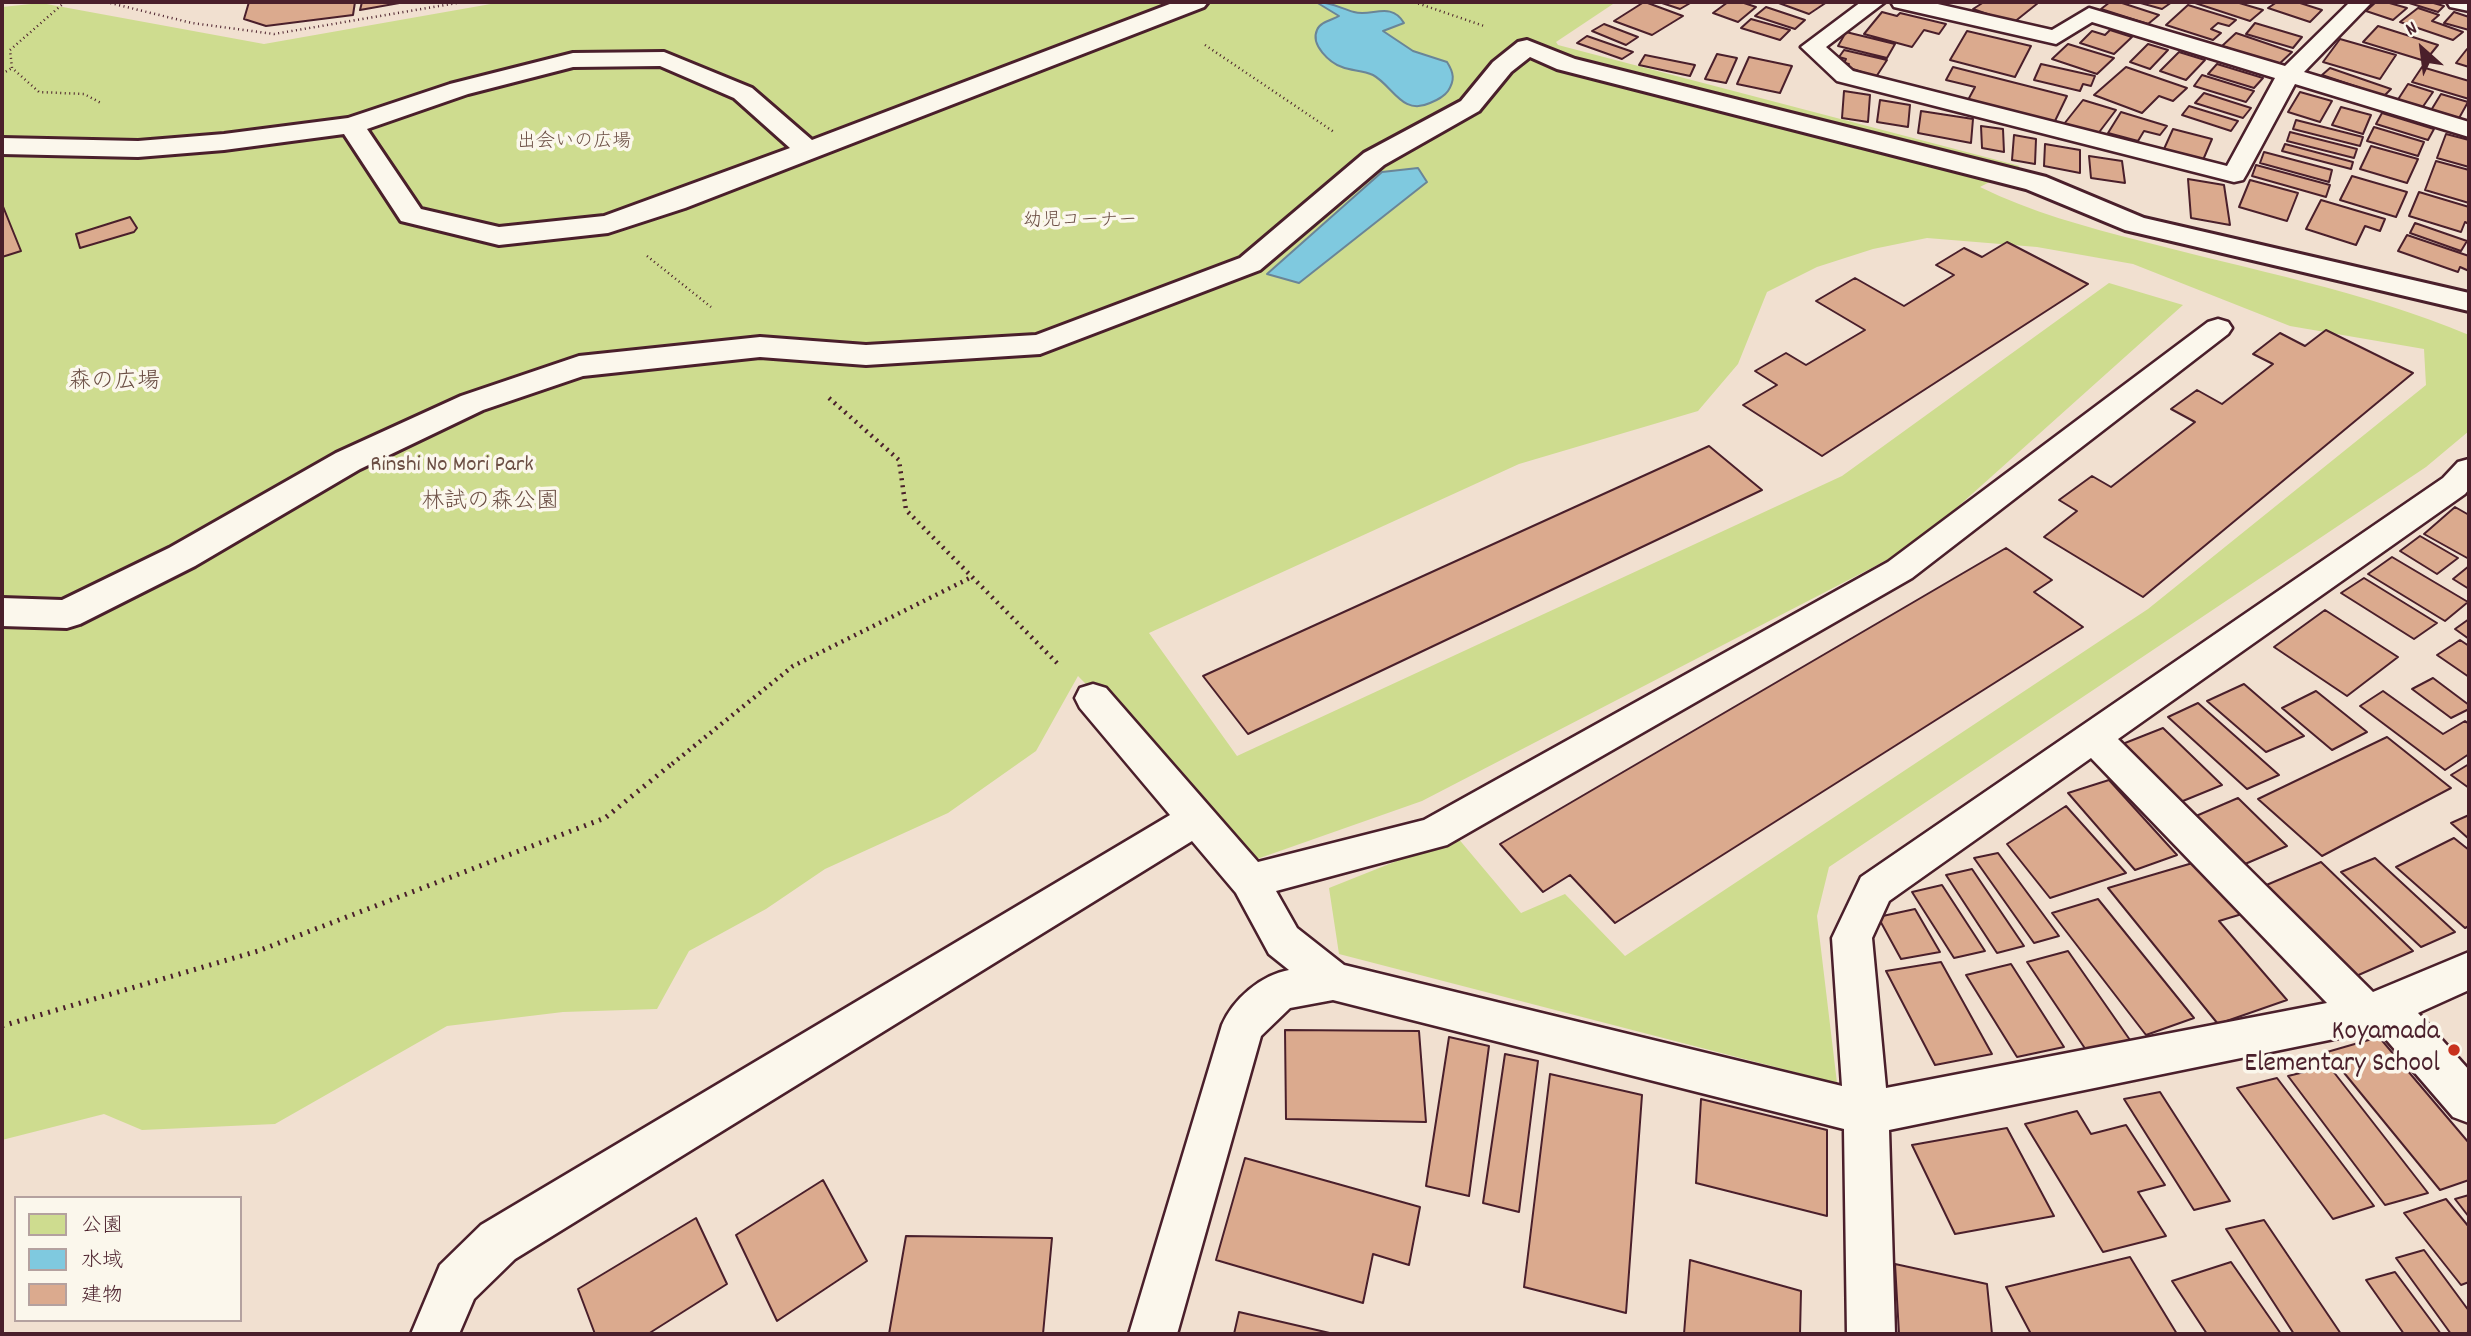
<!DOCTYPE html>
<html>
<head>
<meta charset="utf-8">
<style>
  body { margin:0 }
  #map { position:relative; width:2471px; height:1336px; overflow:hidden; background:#f1e0d0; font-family:Dekko,"Klee One",sans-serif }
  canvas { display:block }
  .frame { position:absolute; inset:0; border:4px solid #4a1f2b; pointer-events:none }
  .legend { position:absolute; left:14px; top:1196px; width:228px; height:126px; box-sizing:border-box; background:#fbf7ec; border:2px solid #b4a19f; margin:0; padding:9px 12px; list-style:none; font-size:21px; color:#4a1f2b }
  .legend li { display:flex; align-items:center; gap:14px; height:35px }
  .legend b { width:35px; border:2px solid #b4a19f }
  .north { position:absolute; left:2387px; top:14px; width:70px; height:70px; -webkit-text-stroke:5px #fbf7ec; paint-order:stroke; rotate:332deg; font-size:19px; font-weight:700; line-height:28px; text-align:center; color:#4a1f2b }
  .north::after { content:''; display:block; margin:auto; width:24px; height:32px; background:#4a1f2b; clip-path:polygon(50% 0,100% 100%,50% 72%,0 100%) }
</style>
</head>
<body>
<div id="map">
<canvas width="2471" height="1336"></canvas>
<div class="frame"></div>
<ul class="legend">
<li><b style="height:19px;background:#cedc8f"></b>公園</li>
<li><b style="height:19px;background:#7fc9df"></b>水域</li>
<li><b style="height:19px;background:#dbaa8e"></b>建物</li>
</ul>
<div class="north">N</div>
</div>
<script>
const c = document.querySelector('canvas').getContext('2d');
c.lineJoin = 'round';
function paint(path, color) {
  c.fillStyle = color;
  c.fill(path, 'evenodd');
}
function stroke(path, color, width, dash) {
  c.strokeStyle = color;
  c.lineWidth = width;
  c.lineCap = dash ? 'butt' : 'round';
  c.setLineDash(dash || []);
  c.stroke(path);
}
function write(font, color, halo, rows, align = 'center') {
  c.font = font + ' Dekko,"Klee One",sans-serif';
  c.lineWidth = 7;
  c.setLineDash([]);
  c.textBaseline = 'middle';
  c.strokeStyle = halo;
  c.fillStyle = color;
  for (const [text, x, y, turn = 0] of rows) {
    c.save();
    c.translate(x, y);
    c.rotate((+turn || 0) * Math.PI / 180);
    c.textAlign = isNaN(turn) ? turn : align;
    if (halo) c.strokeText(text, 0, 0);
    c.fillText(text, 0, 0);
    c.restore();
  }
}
paint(new Path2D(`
  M502,2H1616L1556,42L1558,45L2020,166L1980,187C2031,212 2086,227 2141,241C2251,270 2364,291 2469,335V431L2426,467L1829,867L1817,916L1837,1083L1339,954L1329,888L1457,837L1521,913L1565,894L1625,956L2148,609L2426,385L2424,349L2290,326L2133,264L2037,247L1927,238L1873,249L1817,267L1767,292L1738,364L1698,411L1519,464L1149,633L1237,756L1842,476L2109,283L2183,305L1914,546L1422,801L1257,859L1078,676L1036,751L948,813L825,869L766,909L689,951L657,1009L563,1012L447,1026L275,1124L142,1130L104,1114L2,1140V7L41,3L264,44Z`), '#cedc8f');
const water = new Path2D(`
  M1316,2C1331,2 1340,8 1354,12C1372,17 1391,1 1404,23L1383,31L1413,51L1447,62C1454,73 1455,80 1448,91C1444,97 1437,100 1430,103C1402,116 1393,86 1373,75C1362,70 1352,71 1342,67C1330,63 1310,45 1317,30C1320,22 1332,20 1339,16Z
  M1418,168L1427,182L1299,283L1267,274L1382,172Z`);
paint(water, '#7fc9df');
stroke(water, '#6a8597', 2);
const building = new Path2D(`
  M249,2H355L353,15L266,26L244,19Z
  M362,2H405L360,10Z
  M1644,2H1645L1683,16L1652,35L1614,21Z
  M1659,2H1692L1680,9Z
  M1728,2H1741L1756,7L1738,22L1713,13Z
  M1776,2H1827L1809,14Z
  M1984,2H2033L2038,3L2013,23L1973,9Z
  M2110,2H2119L2159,15L2148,24L2101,9Z
  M2137,2H2172L2162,9Z
  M2192,2H2236L2263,10L2250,21Z
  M2277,2H2297L2322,10L2310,22L2268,8Z
  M2376,2H2386L2407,8L2393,20L2366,11Z
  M2406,2H2430L2444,6L2438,12Z
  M2188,5L2236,20L2229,26L2218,23L2211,29L2221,33L2213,40L2166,25Z
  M1766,7L1805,20L1795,29L1755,16Z
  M2418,8L2439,15L2432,21L2463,32L2453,40L2400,22Z
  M1882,12L1897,16L1900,13L1946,24L1939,34L1924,30L1912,47L1864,34Z
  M2454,12L2469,17V30L2444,23Z
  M1751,19L1790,30L1780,40L1741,28Z
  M2255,23L2302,37L2293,48L2246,34Z
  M1604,24L1638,37L1626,45L1592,31Z
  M2378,26L2438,45L2425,61L2363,42Z
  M2110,30L2132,37L2114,54L2080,43L2092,31L2105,35Z
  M1967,31L2031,46L2015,77L1950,60Z
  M1846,32L1895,44L1887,58L1838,46Z
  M2236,33L2292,52L2278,65L2222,46Z
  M1587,36L1633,52L1622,59L1577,43Z
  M2340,39L2396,55L2380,79L2323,62Z
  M2068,44L2114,58L2097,74L2052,59Z
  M2148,44L2168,50L2150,69L2130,62Z
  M2467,49L2469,50V67L2456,63Z
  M1844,50L1887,60L1876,77L1847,67L1849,64L1844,63L1846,59L1839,57Z
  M2179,52L2205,60L2186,80L2160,71Z
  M1717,54L1737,58L1726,83L1705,79Z
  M1645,55L1695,65L1690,76L1639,65Z
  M1749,57L1792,66L1780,93L1737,84Z
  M2041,64L2095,76L2091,86L2083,84L2080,91L2034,80Z
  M2217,64L2263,78L2254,88L2208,74Z
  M1953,67L2067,96L2054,123L1968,100L1975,87L1946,80Z
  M2126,67L2187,88L2173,101L2159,96L2142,113L2094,95Z
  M2422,67L2469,81V99L2412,82Z
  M2330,68L2391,89L2384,96L2322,75Z
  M2202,75L2254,91L2246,102L2194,86Z
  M2408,84L2433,92L2422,108L2397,101Z
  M1844,91L1870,95L1868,122L1842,118Z
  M2300,92L2332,101L2320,122L2288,112Z
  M2204,93L2251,108L2243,118L2195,103Z
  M2441,94L2468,102L2458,120L2430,112Z
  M1880,100L1910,105L1908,127L1877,122Z
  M2083,100L2116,110L2097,135L2064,124Z
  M2189,106L2238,121L2231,131L2182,115Z
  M2341,107L2371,115L2363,134L2332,125Z
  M1921,111L1973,119L1971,143L1918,133Z
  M2121,112L2167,126L2160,135L2144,131L2138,141L2108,133Z
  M2382,113L2434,129L2428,140L2376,124Z
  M2296,120L2363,137L2360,146L2293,129Z
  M1981,126L2003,129L2004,152L1982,148Z
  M2374,127L2424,142L2418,156L2367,141Z
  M2173,129L2212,139L2203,160L2164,149Z
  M2290,132L2357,149L2354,158L2287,141Z
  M2446,134L2469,140V167L2437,158Z
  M2014,135L2036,139L2035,164L2012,160Z
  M2045,144L2080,150V173L2044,166Z
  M2285,144L2353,162L2351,169L2282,151Z
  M2371,146L2418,159L2407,183L2360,169Z
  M2264,152L2332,170L2329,182L2260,163Z
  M2089,156L2122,161L2125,183L2091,178Z
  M2436,161L2469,170V203L2425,190Z
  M2256,165L2330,185L2326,197L2252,176Z
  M2352,176L2407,192L2396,217L2340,200Z
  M2188,179L2224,185L2230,225L2191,218Z
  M2250,180L2298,193L2287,221L2239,207Z
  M2419,192L2469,207V224L2465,222L2461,232L2409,216Z
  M2321,200L2385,219L2380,231L2365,226L2356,245L2306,229Z
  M2,204L21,251L2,257Z
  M130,217L137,228L134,232L80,248L76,234Z
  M2415,223L2467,241L2461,251L2410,233Z
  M2407,235L2469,256V271L2460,267L2458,272L2398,251Z
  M2007,242L2088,284L1822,456L1743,405L1777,385L1755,371L1786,353L1806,365L1865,330L1816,301L1855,278L1904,306L1954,275L1936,265L1964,248L1982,257Z
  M2326,330L2413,373L2143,597L2044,537L2077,511L2059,500L2092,476L2111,487L2195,422L2171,409L2197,390L2222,404L2273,364L2253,354L2280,333L2305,346Z
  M1709,446L1762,490L1248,734L1203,676Z
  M2455,507L2469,515V559L2424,534Z
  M2420,536L2458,558L2437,574L2400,551Z
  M2006,548L2052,580L2034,592L2083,627L1615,923L1570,875L1543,892L1500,844Z
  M2392,557L2468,602L2445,621L2368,574Z
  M2469,566V589L2453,579Z
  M2364,578L2437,623L2414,639L2341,593Z
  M2325,610L2398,657L2347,696L2274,647Z
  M2469,619V639L2455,629Z
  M2460,640L2469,646V677L2437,655Z
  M2433,678L2469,705V709L2451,718L2412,689Z
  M2244,684L2304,736L2266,752L2207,701Z
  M2316,691L2367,732L2332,750L2282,708Z
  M2383,691L2443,734L2465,721L2469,724V754L2445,770L2360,706Z
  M2198,703L2279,775L2247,789L2168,717Z
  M2163,728L2222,785L2178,803L2120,745Z
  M2387,737L2451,788L2322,856L2258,799Z
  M2469,764V788L2451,775Z
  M2109,780L2177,855L2135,870L2068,793Z
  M2238,798L2287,846L2245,864L2196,816Z
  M2066,806L2126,873L2050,898L2007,844Z
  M2469,815V839L2451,823Z
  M2454,838L2469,850V926L2465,928L2396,867Z
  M1998,853L2059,936L2034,943L1974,858Z
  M2375,858L2455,932L2421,947L2341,872Z
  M2196,862L2242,914L2219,921L2287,1000L2218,1024L2108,888Z
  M2321,862L2413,951L2354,977L2264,886Z
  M1972,869L2024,946L1997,953L1946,875Z
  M1942,885L1985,951L1954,958L1912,892Z
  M2098,899L2194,1018L2146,1035L2052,913Z
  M1915,909L1940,952L1901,959L1878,917Z
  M2068,951L2130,1040L2086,1050L2027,962Z
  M1941,962L1992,1054L1935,1065L1886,971Z
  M2011,964L2064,1047L2017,1057L1966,975Z
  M1285,1030L1419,1031L1426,1122L1286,1119Z
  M1449,1037L1489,1046L1469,1196L1426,1186Z
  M2379,1037L2469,1143V1180L2440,1190L2327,1052Z
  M1505,1054L1538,1061L1519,1212L1483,1203Z
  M2329,1066L2428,1193L2385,1205L2288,1076Z
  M1550,1074L1642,1095L1626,1313L1524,1287Z
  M2277,1078L2374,1206L2333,1219L2237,1088Z
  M2160,1092L2230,1201L2194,1210L2124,1099Z
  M1701,1099L1827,1130V1216L1696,1183Z
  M2077,1111L2091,1134L2126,1125L2165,1185L2138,1192L2166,1236L2103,1252L2025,1124Z
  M2007,1128L2054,1216L1955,1234L1912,1145Z
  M1245,1158L1420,1207L1409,1265L1373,1254L1363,1303L1216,1260Z
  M823,1180L867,1261L777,1321L736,1235Z
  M2469,1195V1217L2455,1199Z
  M2446,1199L2469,1227V1282L2461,1285L2404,1213Z
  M696,1218L727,1284L648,1334H595L578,1289Z
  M2264,1220L2341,1334H2294L2226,1229Z
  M906,1236L1052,1238L1043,1334H889Z
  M2424,1250L2469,1311V1334H2451L2396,1258Z
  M2130,1257L2177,1334H2031L2006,1287Z
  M1690,1260L1801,1291L1800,1334H1684Z
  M2231,1262L2281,1334H2207L2172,1281Z
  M1895,1264L1987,1284L1992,1334H1899Z
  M2395,1272L2441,1334H2404L2366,1280Z
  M1239,1312L1334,1334H1234Z`);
paint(building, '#dbaa8e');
stroke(building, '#4a1f2b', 2);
const service = new Path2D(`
  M1861,2H1885L1826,47L1853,71L2227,166L2275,78L2092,22L2056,44L1894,7L1891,2H1929L2052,30L2089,8L2285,66L2350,2H2372L2304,72L2469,122V137L2295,84L2246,175L2243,180L2234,182L1837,81L1801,47Z
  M2447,2H2469V11L2450,7Z
  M2218,319L2228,322L2232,328L2228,334L1912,578L1447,845L1276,891L1297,928L1344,965L1842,1086L1832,938L1861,877L2443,478L2458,462L2469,459V489L2465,494L2118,739L2373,992L2469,952V990L2418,1013L2469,1070V1123L2453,1117L2378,1030L1889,1130L1895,1334H1847L1844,1129L1333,1000L1290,1008L1261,1036L1177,1334H1129L1222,1025C1233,999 1261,975 1289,970L1269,954L1236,893L1192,841L515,1259L474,1299L459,1334H411L440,1265L481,1225L1170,815L1080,708L1075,698L1080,688L1093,684L1106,688L1258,862L1424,820L1888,562L2208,322ZM2091,758L2327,1003L1886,1088L1872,938L1889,901Z`);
const pedestrian = new Path2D(`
  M1175,2H1208L1204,7L685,208L608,233L499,245L401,221L344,134L224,150L138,157L2,154V138L138,141L224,134L348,118L450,84L573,53L664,52L752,88L812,140ZM660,66L734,98L790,148L604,216L499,227L421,209L367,129L468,94L573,67Z
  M1527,40L1575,59L2046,177L2144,218L2469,293V311L2125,230L2026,189L1557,69L1530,57L1511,72L1479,111L1384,165L1260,270L1040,354L866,365L760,357L583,376L483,410L360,469L195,566L80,624L67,628L2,626V598L62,600L169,548L336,453L461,396L579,356L760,337L866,345L1036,335L1240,258L1364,153L1461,101L1493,62L1518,42Z`);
stroke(service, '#4a1f2b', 5);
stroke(pedestrian, '#4a1f2b', 6);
stroke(new Path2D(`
  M65,2L10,50L12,68L39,92L84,94L101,103
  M106,2L192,23L274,34L463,2
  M1414,2L1484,26
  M1205,45L1334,132
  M2,74L12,68
  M647,256L711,307`), '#4a1f2b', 2.5, [1, 3.5]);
stroke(new Path2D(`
  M829,398L899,460L906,510L1059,665
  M672,764L793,666L972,577`), '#4a1f2b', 4.5, [2, 5]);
stroke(new Path2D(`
  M2,1026L258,951L605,818L674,762`), '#4a1f2b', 5, [2, 6]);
paint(service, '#fbf7ec');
paint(pedestrian, '#fbf7ec');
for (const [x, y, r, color] of [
  [2454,1050,7,"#c8321e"]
]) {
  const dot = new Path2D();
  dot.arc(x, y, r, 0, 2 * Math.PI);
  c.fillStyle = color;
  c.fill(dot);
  stroke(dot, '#fbf7ec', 2.5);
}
write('19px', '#6b4e44', '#fbf7ec', [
  ["出会いの広場",574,143],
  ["幼児コーナー",1080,222]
]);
write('23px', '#6b4e44', '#fbf7ec', [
  ["森の広場",114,384],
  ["Rinshi No Mori Park",452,467],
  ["林試の森公園",490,504]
]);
write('28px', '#4a1f2b', '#fbf7ec', [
  ["Koyamada",2440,1034],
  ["Elementary School",2440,1066]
], 'right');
</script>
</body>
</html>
